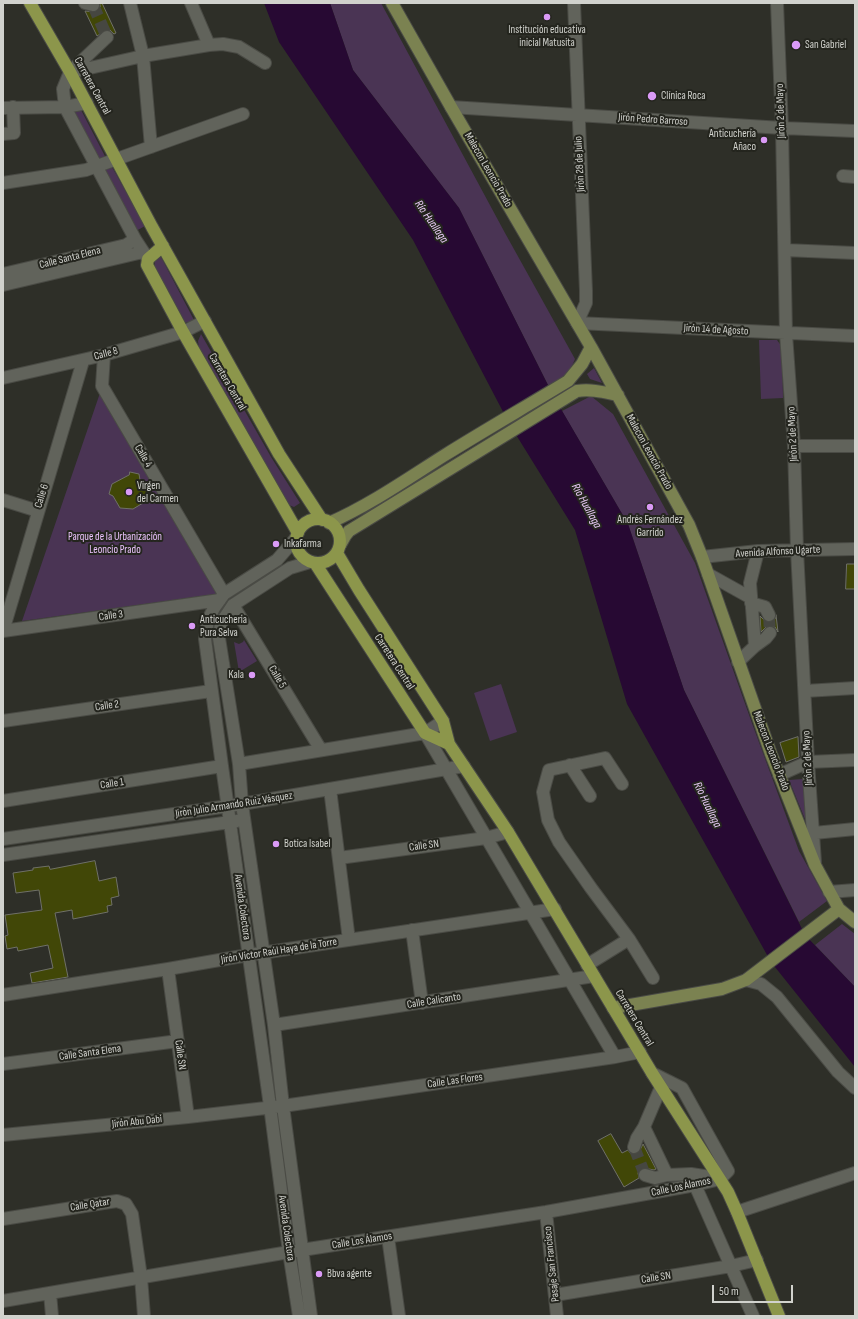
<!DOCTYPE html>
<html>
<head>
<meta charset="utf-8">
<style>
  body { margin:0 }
  #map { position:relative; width:858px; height:1319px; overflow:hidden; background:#2e2f28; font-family:"Sofia Sans Condensed",sans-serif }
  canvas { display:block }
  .frame { position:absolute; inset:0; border:4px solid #d1d2cd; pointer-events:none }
  .scale { position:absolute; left:712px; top:1285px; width:81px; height:18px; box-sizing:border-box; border:2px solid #d1d2cd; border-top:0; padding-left:5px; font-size:12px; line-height:14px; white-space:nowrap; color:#d1d2cd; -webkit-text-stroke:3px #24251e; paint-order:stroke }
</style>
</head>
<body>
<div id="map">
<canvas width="858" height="1319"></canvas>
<div class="frame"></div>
<div class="scale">50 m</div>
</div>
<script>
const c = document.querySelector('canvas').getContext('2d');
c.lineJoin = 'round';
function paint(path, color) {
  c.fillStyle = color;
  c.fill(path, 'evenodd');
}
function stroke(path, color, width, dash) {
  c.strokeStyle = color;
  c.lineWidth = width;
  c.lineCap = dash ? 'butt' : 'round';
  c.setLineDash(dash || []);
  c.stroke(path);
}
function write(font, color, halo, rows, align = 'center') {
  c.font = font + ' "Sofia Sans Condensed",sans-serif';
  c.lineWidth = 4;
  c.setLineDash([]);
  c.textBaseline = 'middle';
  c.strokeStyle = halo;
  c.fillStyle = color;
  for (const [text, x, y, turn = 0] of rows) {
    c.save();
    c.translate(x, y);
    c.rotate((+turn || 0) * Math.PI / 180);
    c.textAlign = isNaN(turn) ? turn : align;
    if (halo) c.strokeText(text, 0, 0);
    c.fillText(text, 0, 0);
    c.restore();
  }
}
paint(new Path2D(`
  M330,3H381L505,233L575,359L568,375L549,387L459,208L353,70Z
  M80,108L107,160L98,161L71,110Z
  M112,167L145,226L136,231L103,170Z
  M161,257L194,320L189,323L185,322L155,267V261L157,258Z
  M201,334L271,457L300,503L294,507L289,505L199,348L198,341Z
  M759,340H777L782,347L783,398L761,399Z
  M594,368L602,383L590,379L587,374Z
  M100,393L217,594L22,621Z
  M591,396L613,414L695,563L753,726L799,851L827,901L799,922L684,690L628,524L562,411Z
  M244,640L257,661L239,672L234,642L239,644L243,642Z
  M501,684L517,732L490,741L474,693Z
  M803,779L807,824L789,780Z
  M842,924L855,934V987L815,945Z`), '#4a3454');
paint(new Path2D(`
  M264,3H330L353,70L459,208L554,397L628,524L684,690L805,935L855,987V1067L771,962L627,704L575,530L510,425L413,240L279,42Z`), '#270933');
const building = new Path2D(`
  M100,3H102L116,33L114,34L110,30H106L97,36L85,11L95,12L100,7Z
  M130,472L139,474L140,480L148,490L143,503L133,509L120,508L113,496L109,494L112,484L129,475Z
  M847,564H855V589H846Z
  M776,615L778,632L775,627L771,626H767L761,632L760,616L765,621L769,622L775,619Z
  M798,737L799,757L786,762L780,743Z
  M95,861L99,881L116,877L119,896L111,898L112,905L107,906L108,912L73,919L72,910L55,913L68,977L32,983L30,973L53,968L48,945L18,951L17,947L7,949L5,936L8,935L5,915L42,910L39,890L16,893L13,873L33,870V868L49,866L50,869Z
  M611,1134L622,1153L628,1150L631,1154H636L639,1152L643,1144L656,1169L654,1170L644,1168L640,1169L638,1173L639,1178L624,1187L598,1141Z`);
paint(building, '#414707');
stroke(building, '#6f7068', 1);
stroke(new Path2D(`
  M93,5L107,37
  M769,615L770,633
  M634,1147L645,1175`), '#464741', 12, [12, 6]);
const minor = new Path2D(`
  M85,3L93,5
  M130,3L143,56L151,147
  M191,3L209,45
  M574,3L586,291V303L577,323L855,336
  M777,3L782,128L786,334L794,446L797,550L808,762L815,862
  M107,37L70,72L63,89L65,107L135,239L148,259
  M72,72L143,56L209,45L223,44L239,47L265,63
  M451,107L782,128L855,131
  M3,108L65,107L87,103
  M3,134L14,133L13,107
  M843,176L855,177
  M3,183L86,170L243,114
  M785,250L855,253
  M3,274L126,245L135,239
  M3,285L143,252
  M104,355L102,386L224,594
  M3,378L104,355L183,332L205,321
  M794,446H855
  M3,500L38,511
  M296,538L277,560L224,594L214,608L208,620L205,639L222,766L270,1106L289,1252L299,1316
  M702,557L758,551L855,549
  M310,562L290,568L233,605L221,623L219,638L239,764L242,804L274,1025L283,1106L311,1316
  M708,574L751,598
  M751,603L765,607L769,615
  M233,605L321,750
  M3,631L83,361
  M3,631L220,600
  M755,646L766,638L770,633
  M738,662L755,646L750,583L758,551
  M805,691L855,688
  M3,721L211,691
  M425,733L615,1057
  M239,764L425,733L443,721
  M570,765L590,796
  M779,775L808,762L855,760
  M622,784L605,758L549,770L543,792L548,820L559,842L591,888L629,939L653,978
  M330,789L349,940
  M3,801L222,766
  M814,833L855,829
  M3,839L242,804L464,766
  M3,855L237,821
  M339,858L486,838L508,832
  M829,892L855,890
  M412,930L422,1003
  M587,965L629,939
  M168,969L188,1117
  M746,980L761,984L777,997L838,1072L855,1088
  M3,995L168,969L248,955L555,909
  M274,1025L594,976
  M3,1064L178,1041
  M661,1087L644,1127L667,1175L691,1174L717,1178
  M3,1135L188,1117L283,1106L615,1057L640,1052
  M634,1147L637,1138L644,1127
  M645,1175L655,1178L667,1175
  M695,1185L753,1316
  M546,1212L557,1316
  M737,1212L855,1173
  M3,1219L110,1202L117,1201L126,1204L132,1214L141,1277L144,1316
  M388,1237L399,1316
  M50,1293L52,1316
  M555,1295L731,1266L757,1260
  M3,1301L289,1252L546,1212L695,1185L720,1179L728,1171L682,1088L652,1073`);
const major = new Path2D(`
  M392,3L451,107L591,347L689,525L702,557L771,754L815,865L839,909L855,922
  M329,523C370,505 407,479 445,455C485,430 527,406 568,381L582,364L591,347
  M340,545L345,536L349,531L577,391C591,389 603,392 618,395
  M613,1008L722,989L746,980L839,909`);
const highway = new Path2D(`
  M30,3L70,72L152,227L279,454L322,520
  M163,246L148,259L147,265L183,332L298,533
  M296 541a22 22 0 1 1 44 0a22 22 0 1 1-44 0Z
  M337,553L359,590L443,721L449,744L508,832L652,1073L728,1192L737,1212L779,1316
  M315,563L425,733L449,744`);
stroke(minor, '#4a4b45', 14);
stroke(major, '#4a4b45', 14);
stroke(highway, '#4a4b45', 14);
stroke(minor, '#61635b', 12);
stroke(major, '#7b8251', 12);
stroke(highway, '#8c964b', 12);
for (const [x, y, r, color] of [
  [547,17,4,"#da9af6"],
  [796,45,5,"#da9af6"],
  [652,96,5,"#da9af6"],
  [764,140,4,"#da9af6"],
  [129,492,4,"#da9af6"],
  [650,507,4,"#da9af6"],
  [276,544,4,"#da9af6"],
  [192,626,4,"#da9af6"],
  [252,675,4,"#da9af6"],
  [276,844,4,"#da9af6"],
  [319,1274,4,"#da9af6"]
]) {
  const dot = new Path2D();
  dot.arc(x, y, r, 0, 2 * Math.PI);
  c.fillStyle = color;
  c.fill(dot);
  stroke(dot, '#24251e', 1.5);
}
write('11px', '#d1d2cd', '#24251e', [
  ["Institución educativa",547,30,"center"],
  ["inicial Matusita",547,43,"center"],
  ["San Gabriel",805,45],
  ["Clínica Roca",661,96],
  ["Anticuchería",756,134,"right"],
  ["Añaco",756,147,"right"],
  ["Virgen",137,486],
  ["del Carmen",137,499],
  ["Andrés Fernández",650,520,"center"],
  ["Garrido",650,533,"center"],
  ["Inkafarma",284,544],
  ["Anticucheria",200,620],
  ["Pura Selva",200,633],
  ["Kala",244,675,"right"],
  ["Botica Isabel",284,844],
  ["Bbva agente",327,1274]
], 'left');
write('11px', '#d1d2cd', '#24251e', [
  ["Carretera Central",92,86,61],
  ["Jirón 2 de Mayo",781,111,-92],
  ["Jirón Pedro Barroso",653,120,4],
  ["Jirón 28 de Julio",580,164,-93],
  ["Malecon Leoncio Prado",488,170,60],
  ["Calle Santa Elena",70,258,-14],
  ["Jirón 14 de Agosto",716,330,3],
  ["Calle 8",106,354,-15],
  ["Carretera Central",227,382,60],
  ["Jirón 2 de Mayo",793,434,-93],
  ["Malecon Leoncio Prado",649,452,61],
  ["Calle 4",143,456,60],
  ["Calle 6",42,496,-73],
  ["Avenida Alfonso Ugarte",778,552,-3],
  ["Calle 3",111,616,-8],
  ["Carretera Central",394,662,57],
  ["Calle 5",277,677,59],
  ["Calle 2",107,706,-8],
  ["Malecon Leoncio Prado",771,751,69],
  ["Jirón 2 de Mayo",808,758,-93],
  ["Calle 1",112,784,-9],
  ["Jirón Julio Armando Ruiz Vásquez",234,805,-9],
  ["Calle SN",424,846,-8],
  ["Avenida Colectora",242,907,82],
  ["Jirón Víctor Raúl Haya de la Torre",279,951,-9],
  ["Calle Calicanto",434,1001,-9],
  ["Carretera Central",634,1018,59],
  ["Calle Santa Elena",90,1053,-8],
  ["Calle SN",180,1055,82],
  ["Calle Las Flores",455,1081,-8],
  ["Jirón Abu Dabi",137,1122,-6],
  ["Calle Los Álamos",681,1187,-12],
  ["Calle Qatar",90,1205,-9],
  ["Avenida Colectora",286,1228,82],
  ["Calle Los Álamos",362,1241,-9],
  ["Pasaje San Francisco",552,1264,-96],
  ["Calle SN",656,1278,-9]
]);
write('11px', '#ebc3fd', '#24251e', [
  ["Parque de la Urbanización",115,537],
  ["Leoncio Prado",115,550]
]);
write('italic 12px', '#e9cbf7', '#24251e', [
  ["Río Huallaga",431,222,55],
  ["Río Huallaga",586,506,61],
  ["Río Huallaga",707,805,64]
]);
</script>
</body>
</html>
